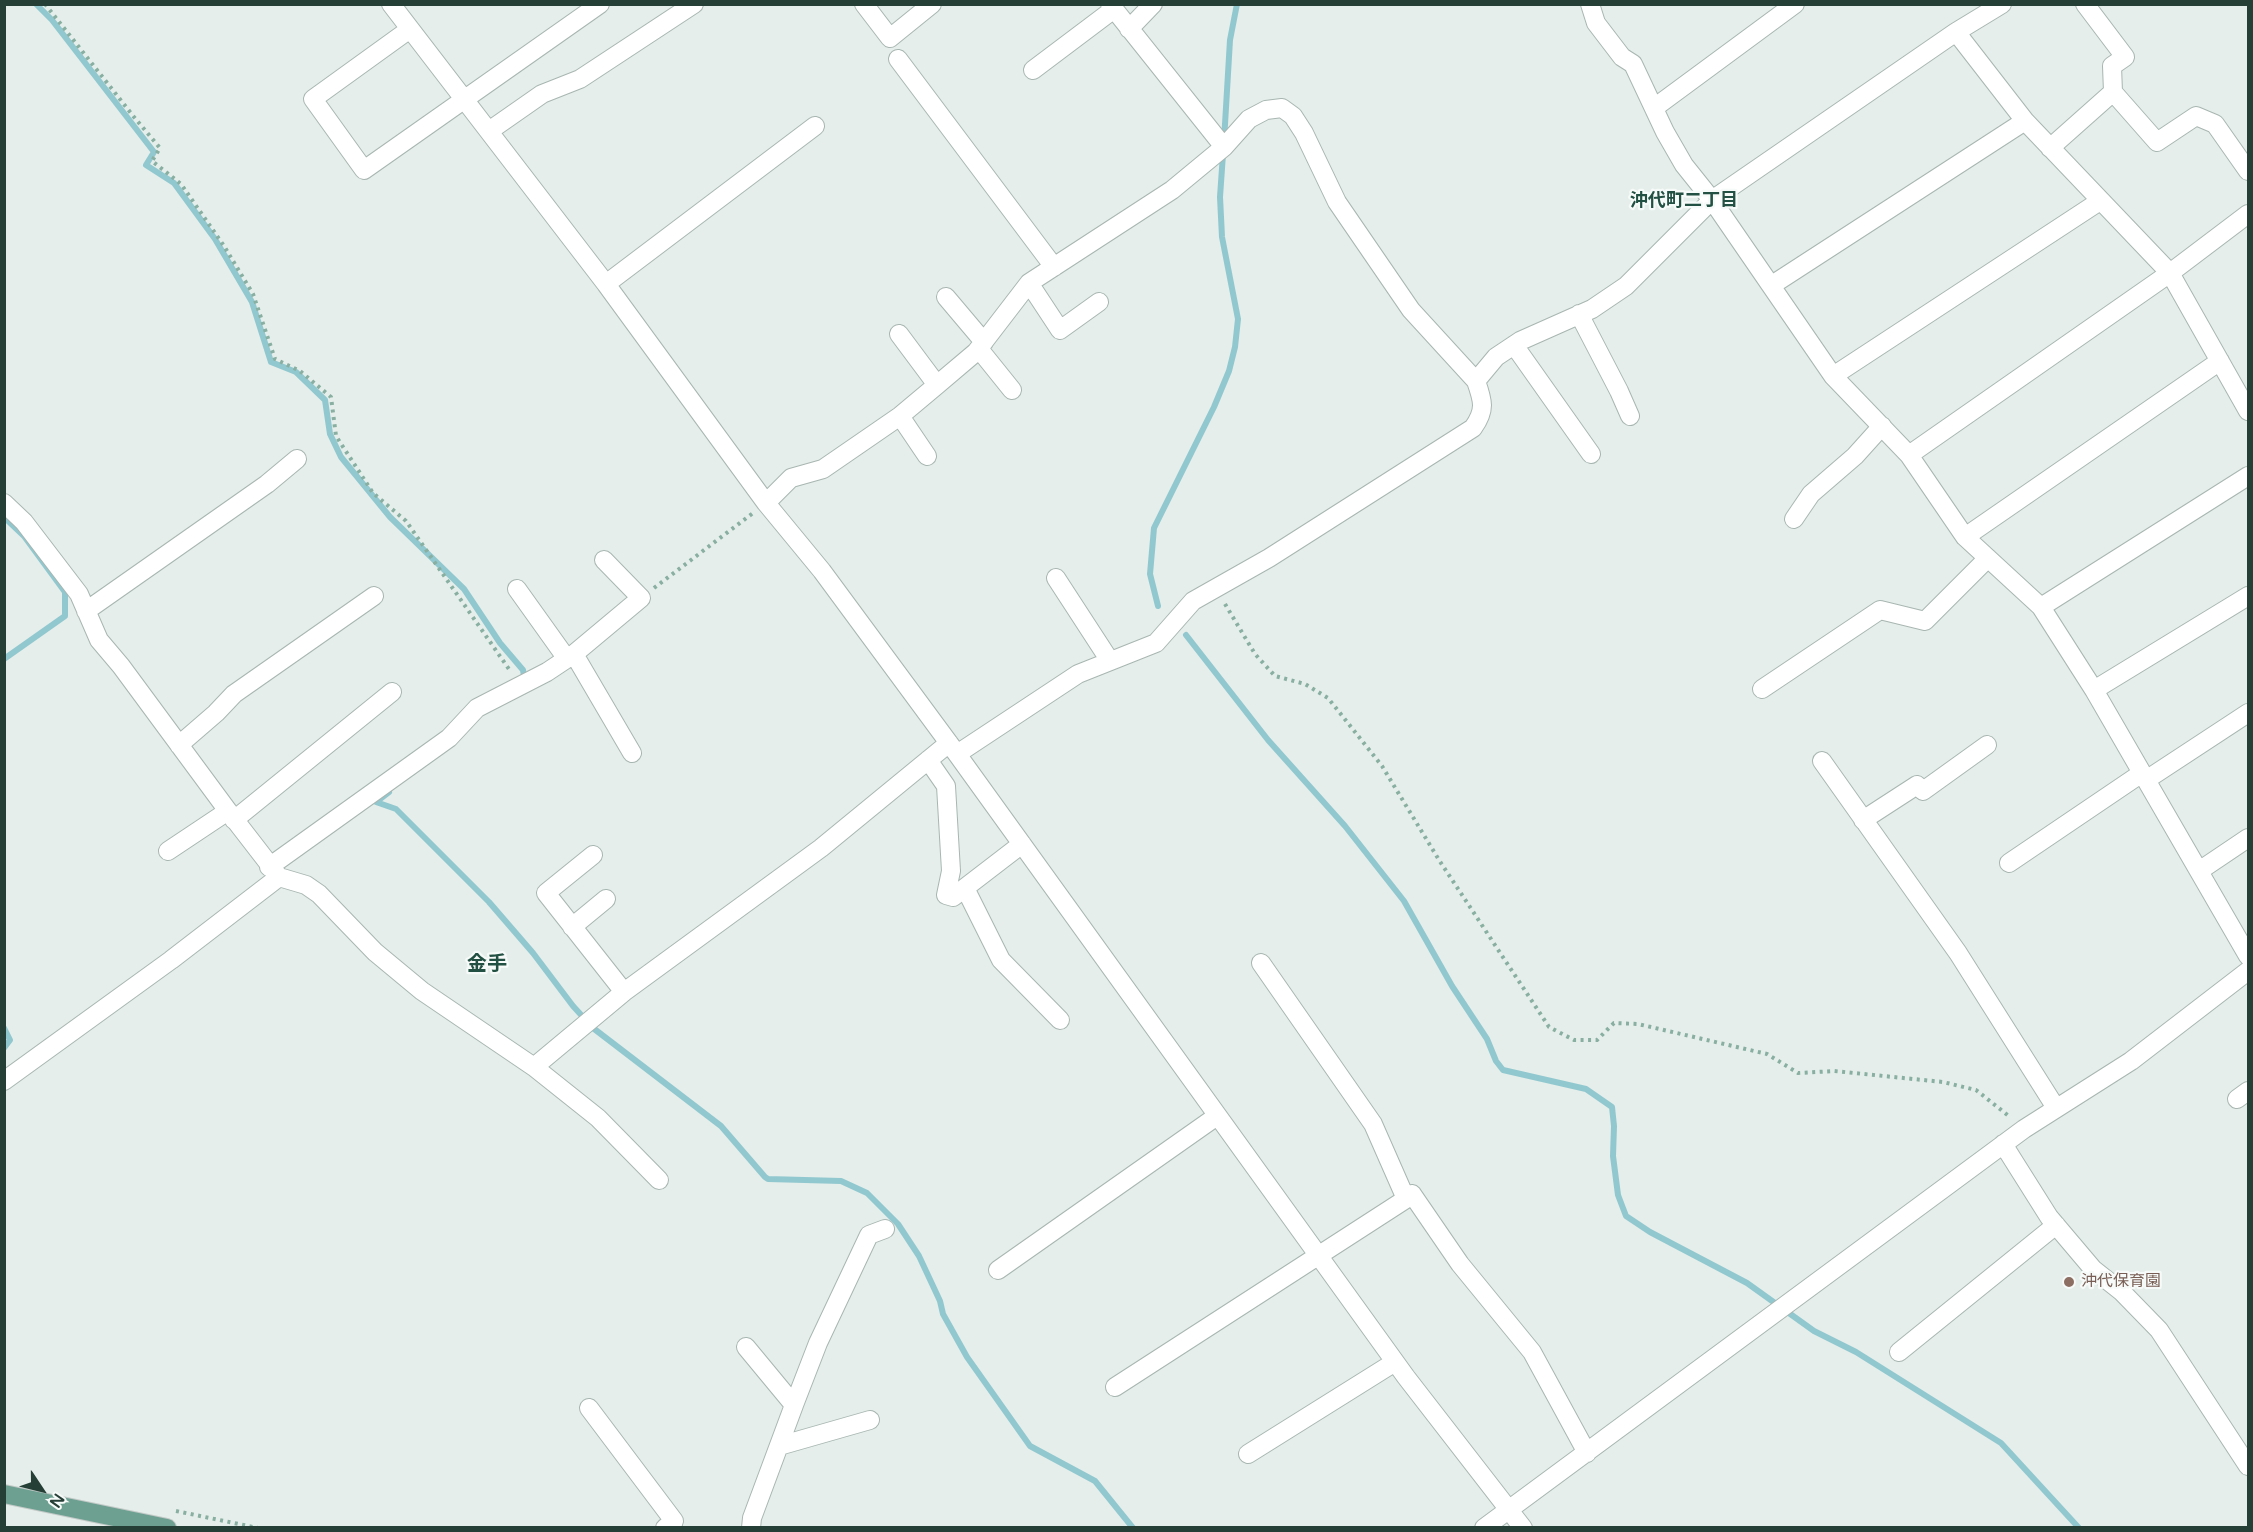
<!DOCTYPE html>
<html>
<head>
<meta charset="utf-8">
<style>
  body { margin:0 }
  #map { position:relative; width:2253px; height:1532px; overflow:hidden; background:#e5eeea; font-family:"Varela Round",sans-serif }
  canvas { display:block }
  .frame { position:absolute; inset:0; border:6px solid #253f37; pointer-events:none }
  .north { position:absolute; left:12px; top:1460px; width:60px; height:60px; -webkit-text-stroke:4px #f6faf8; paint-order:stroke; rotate:125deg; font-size:16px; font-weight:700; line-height:24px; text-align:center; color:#253f37 }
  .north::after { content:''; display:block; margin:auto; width:21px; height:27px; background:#253f37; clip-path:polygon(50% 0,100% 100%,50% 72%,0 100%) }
</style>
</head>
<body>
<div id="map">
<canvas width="2253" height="1532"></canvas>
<div class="frame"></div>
<div class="north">N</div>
</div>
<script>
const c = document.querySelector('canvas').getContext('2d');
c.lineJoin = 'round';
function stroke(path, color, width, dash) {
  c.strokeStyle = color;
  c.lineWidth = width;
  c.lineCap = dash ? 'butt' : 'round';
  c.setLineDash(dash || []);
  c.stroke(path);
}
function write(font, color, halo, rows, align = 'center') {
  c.font = font + ' "Varela Round","Noto Sans JP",sans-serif';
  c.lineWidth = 4.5;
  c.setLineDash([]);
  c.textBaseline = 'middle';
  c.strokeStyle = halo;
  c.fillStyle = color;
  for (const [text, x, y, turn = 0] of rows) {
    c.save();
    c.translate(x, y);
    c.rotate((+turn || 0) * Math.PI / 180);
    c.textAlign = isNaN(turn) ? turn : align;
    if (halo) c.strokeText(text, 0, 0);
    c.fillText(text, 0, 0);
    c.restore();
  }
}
stroke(new Path2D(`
  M36,4L52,20L154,152L146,165L174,183L215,239L252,302L271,362L296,372L325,400L330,434L341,457L390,517L464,589L500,643L523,670L525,682
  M1224,141L1230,40L1237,4
  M4,517L24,536L65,592V616L4,659
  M1158,606L1150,574L1154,528L1214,407L1229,371L1235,347L1238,319L1222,237L1220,197L1223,154
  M1186,635L1268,740L1345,826L1404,901L1452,986L1487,1039L1496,1061L1503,1070L1586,1089L1612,1107L1614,1126L1613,1156L1618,1195L1626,1216L1650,1232L1747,1283L1814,1331L1856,1352L2001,1443L2079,1528
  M389,792L376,802L396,809L489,902L533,953L573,1006L593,1028L721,1126L765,1177L768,1179L841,1181L867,1193L898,1224L919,1256L940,1301L943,1314L967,1357L1030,1446L1095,1481L1133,1528
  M4,1028L10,1040L4,1048`), '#91c8cf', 6);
const minor = new Path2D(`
  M391,4L606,284L766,503L822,571L957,754L1406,1377L1523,1528
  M864,4L890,38L932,4
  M1110,4L1224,147
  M1590,4L1596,23L1622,57L1633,64L1665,132L1684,165L1712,200L1956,32L2002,4
  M2085,4L2125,57L2112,66L2113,92L2157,142L2196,116L2215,124L2248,171
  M410,29L313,99L364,170L600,4
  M1129,29L1153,4
  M1956,32L2025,121L2170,273L2248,411
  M898,59L1054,267
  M1033,70L1114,9
  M1654,108L1795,4
  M489,131L542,94L580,79L694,4
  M2050,148L2113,92
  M1029,283L1060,330L1099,302
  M606,284L815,126
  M1772,285L2025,121
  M946,297L984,342
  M1579,314L1619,391L1630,416
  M899,334L937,385
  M1514,345L1591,454
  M979,349L1012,390
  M1833,376L2100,201
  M900,416L927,456
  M1909,455L2170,273L2248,214
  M4,503L24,522L79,594L99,640L121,666L228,811L279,877L306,885L319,894L375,952L422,991L534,1067L598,1118L659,1180
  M766,503L791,478L823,469L900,416L937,385L976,352L1029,283L1172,190L1224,147L1249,119L1266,110L1282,108L1293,116L1304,133L1337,202L1411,310L1476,381L1496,357L1520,341L1592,309L1626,286L1712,200L1833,376L1909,455L1965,537L2041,607L2094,690L2248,956
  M1794,519L1811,494L1855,456L1882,426
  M1965,537L2220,361
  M1056,578L1110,661
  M517,589L567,659
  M2041,607L2248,476
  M86,611L267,484L297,459
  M574,654L641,598L604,560
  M1762,689L1880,610L1925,621L1988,558
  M2094,690L2248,596
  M179,745L216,713L234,694L374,596
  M957,754L1078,674L1156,643L1193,601L1269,558L1473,428C1486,410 1483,401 1476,381
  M928,760L946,786L951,871L946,895L953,897L1022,844
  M1822,761L1958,953L2056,1108
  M2146,780L2248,713
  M234,820L392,692
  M1863,820L1917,785L1923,791L1987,745
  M168,851L228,811
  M593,855L546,893L624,992
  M2009,863L2142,773
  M269,867L449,738L477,708L547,672L574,654L632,753
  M2199,871L2248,838
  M965,888L1001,960L1060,1020
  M572,927L606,899
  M534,1067L624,992L821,848L949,743
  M4,1081L171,960L279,877
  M2237,1099L2248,1091
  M2003,1144L2049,1217L2093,1269L2122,1292L2159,1330L2248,1466
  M1406,1199L1412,1194L1460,1264L1532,1352L1587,1453
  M998,1270L1217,1116
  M746,1347L794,1405L752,1518L751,1528
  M1899,1352L2056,1225
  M1115,1387L1406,1199L1373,1124L1261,963
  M794,1405L818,1343L869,1235L885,1229
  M589,1408L674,1521L665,1528
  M779,1446L870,1420
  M1248,1454L1395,1362
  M1484,1528L2024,1129L2131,1061L2248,971`);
const major = new Path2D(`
  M4,1494L167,1528`);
stroke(minor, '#a8b6b1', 20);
stroke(major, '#c2c9c7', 20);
stroke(new Path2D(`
  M45,4L134,117L160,148L152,161L181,184L224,246L253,294L275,359L300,371L331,397L336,436L373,493L406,521L511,672
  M654,588L753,513
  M1225,604L1255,654L1275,676L1305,684L1328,698L1382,766L1439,860L1549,1027L1574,1040H1597L1614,1023L1638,1024L1767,1054L1798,1073L1834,1071L1943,1082L1976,1090L2010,1117
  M176,1511L258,1528`), '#88afa1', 4, [3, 4.5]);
stroke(minor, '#fff', 18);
stroke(major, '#6da091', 18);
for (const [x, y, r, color] of [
  [2069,1282,6,"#8d6e63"]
]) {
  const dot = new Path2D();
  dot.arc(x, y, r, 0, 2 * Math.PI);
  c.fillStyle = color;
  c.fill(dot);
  stroke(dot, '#f6faf8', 2);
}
write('16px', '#785e54', '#f6faf8', [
  ["沖代保育園",2081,1282]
], 'left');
write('bold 18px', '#225043', '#f6faf8', [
  ["沖代町二丁目",1684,201]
]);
write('bold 20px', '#225043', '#f6faf8', [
  ["金手",487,965]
]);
</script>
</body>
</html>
